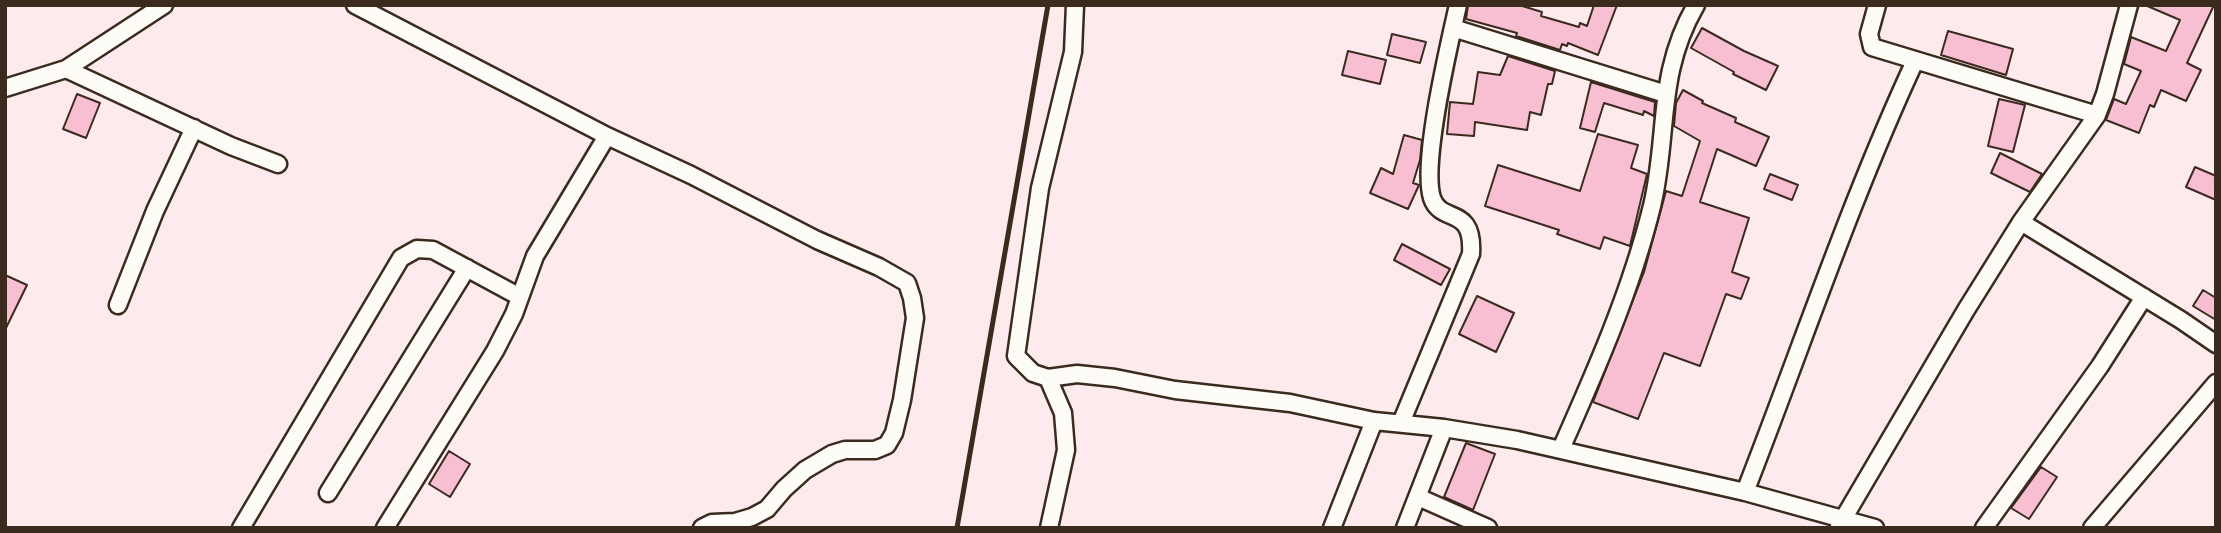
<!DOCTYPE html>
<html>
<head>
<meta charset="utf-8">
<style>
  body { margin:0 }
  #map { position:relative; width:2221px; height:533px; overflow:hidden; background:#fceaec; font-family:"Architects Daughter",sans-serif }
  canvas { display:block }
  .frame { position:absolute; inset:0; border:7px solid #3b2a1e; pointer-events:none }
</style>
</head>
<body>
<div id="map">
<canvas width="2221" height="533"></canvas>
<div class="frame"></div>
</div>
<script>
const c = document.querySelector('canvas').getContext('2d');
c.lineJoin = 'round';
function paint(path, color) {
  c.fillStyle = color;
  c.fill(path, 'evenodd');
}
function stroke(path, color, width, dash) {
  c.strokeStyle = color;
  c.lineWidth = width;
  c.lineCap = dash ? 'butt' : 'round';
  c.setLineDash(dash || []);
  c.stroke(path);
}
const building = new Path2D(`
  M1468,5H1519L1542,12L1541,16L1579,27L1580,23L1587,26L1594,5H1617L1598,55L1568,43L1567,46L1562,44L1560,50L1516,36L1517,33L1466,19Z
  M2145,5H2214L2187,63L2201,70L2186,101L2161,90L2154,107L2150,105L2139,133L2106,120L2114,99L2126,104L2141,71L2124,64L2131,37L2166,51L2180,20Z
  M1702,28L1744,51L1778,66L1766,90L1733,74L1734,72L1691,48Z
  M1948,31L2013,49L2006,75L1941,55Z
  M1392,34L1426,42L1420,63L1387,55Z
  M1348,51L1386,60L1380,84L1342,75Z
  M1508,56L1555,71L1552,84H1548L1541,115L1530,112L1527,130L1475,122L1474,136L1447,134L1450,102L1473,104L1478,72L1500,75Z
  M1591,82L1655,102L1654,116L1644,111L1643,115L1604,103L1595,132L1580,128Z
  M1683,90L1703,101L1702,103L1736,118L1735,122L1769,137L1756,166L1717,149L1700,202L1749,218L1732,272L1749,278L1741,299L1726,294L1700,366L1664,353L1638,419L1593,402L1644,272L1666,191L1682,196L1700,141L1674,126L1676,103Z
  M77,94L100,103L86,138L63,129Z
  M1999,99L2025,105L2013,152L1988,146Z
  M1598,134L1638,145L1631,168L1647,174L1630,246L1604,237L1600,249L1557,234L1559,230L1485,206L1498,165L1580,191Z
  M1404,135L1422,140L1420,160L1413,183L1419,185L1408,209L1370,193L1381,168L1393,174Z
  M2000,153L2042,174L2030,192L1991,173Z
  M2195,167L2216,176V200L2186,187Z
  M1770,174L1798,185L1792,200L1764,189Z
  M1402,244L1450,269L1441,285L1394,260Z
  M5,275L27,285L5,330Z
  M2203,290L2216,298V320L2193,306Z
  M1477,296L1514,313L1496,352L1459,334Z
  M1466,443L1495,454L1473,510L1444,497Z
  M449,451L470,464L450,497L429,484Z
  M2041,467L2057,477L2029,519L2011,508Z`);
paint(building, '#f8bfd3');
stroke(building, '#3b2a1e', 2);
const minor = new Path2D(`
  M355,5L607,136L691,175L817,240L879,267L907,283L912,298L915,318L902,400L894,433L887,445L875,450H845L832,454L805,470L784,489L767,509L752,517L735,522L712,523L702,528
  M1075,5L1073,52L1040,188L1016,356L1033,373L1048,378L1077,374L1115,378L1175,390L1290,403L1374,421L1444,428L1517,440L1745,492L1875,528
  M1877,5L1869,34L1872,47L2097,115
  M1453,28L1666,94
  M66,69L231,146L278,164
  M5,88L66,69L164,5
  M2021,222L2181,320L2216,344
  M118,305L155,211L194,128
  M1048,378L1063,413L1066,450L1049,528
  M1401,423L1471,254C1474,204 1441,225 1432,198C1421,163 1449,45 1458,5
  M1561,449C1596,370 1631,291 1652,206C1669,134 1656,74 1696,5
  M1745,492C1801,349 1850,201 1915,61
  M328,493L467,268
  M1418,497L1488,528
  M1839,526L1966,310L2021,222L2097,115L2105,94L2129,5
  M241,528L401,258L417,249L433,250L520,297
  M385,528L495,351L514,314L535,256L607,136
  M1332,528L1374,421
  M1405,528L1444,428
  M1984,528L2100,366L2144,297
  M2092,528L2216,383`);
stroke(minor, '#3b2a1e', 21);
stroke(minor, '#fdfcf7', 16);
stroke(new Path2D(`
  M957,528L1048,5`), '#3b2a1e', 5);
</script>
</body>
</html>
